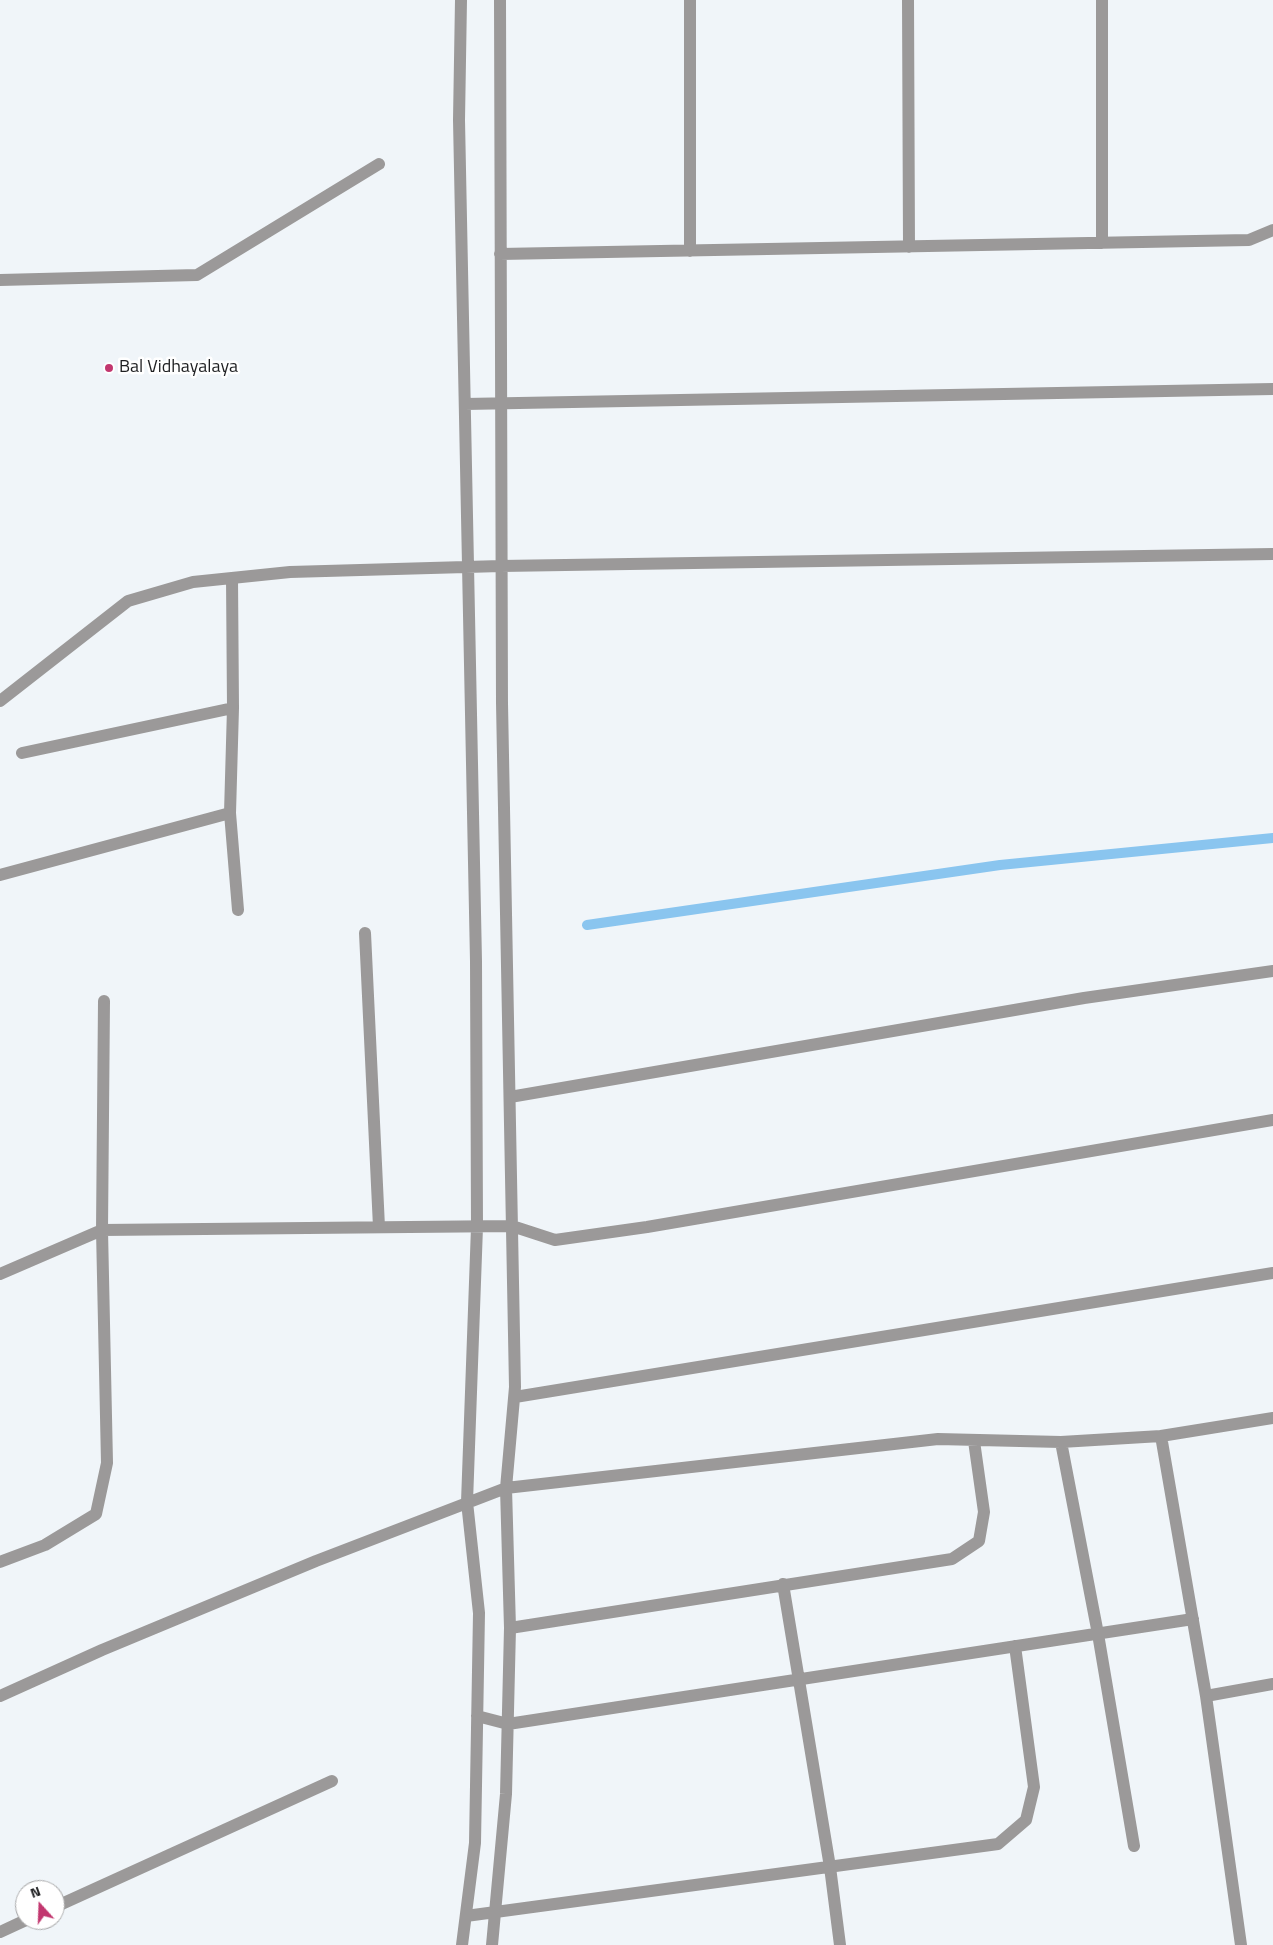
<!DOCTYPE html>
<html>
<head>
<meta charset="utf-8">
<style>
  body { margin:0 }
  #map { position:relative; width:1273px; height:1945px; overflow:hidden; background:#f0f5f9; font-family:"Titillium Web",sans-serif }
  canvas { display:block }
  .north { position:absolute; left:15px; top:1880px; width:50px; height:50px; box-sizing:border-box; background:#fff; border:1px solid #a5a5a6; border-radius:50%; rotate:340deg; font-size:14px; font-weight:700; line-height:20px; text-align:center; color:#1e1f21 }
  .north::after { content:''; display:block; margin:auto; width:18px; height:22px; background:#c2376f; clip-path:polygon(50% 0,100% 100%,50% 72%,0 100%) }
</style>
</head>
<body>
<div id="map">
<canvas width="1273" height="1945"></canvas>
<div class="north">N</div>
</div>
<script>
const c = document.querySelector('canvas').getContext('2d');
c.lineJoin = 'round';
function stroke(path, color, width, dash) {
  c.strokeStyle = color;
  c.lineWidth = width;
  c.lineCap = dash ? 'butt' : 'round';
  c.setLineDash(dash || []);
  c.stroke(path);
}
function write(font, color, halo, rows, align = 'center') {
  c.font = font + ' "Titillium Web",sans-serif';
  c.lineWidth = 5;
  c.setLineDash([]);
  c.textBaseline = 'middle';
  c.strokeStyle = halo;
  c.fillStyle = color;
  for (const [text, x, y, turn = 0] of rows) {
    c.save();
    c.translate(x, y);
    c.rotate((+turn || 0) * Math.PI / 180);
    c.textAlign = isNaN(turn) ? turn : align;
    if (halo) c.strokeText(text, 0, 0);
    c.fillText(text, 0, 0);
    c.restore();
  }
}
stroke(new Path2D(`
  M587,925L1000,865L1273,838`), '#8ac5ef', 10);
stroke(new Path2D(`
  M461,0L459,120L476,961L477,1227L467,1502L479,1613L475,1843L462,1945
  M690,0V251
  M908,0L909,247
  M1102,243V0
  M500,254L1249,240L1273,230
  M0,280L197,275L379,164
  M465,404L1273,389
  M232,578L233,708L230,813L238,910
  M0,701L128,601L193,582L290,572L501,566L1273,554
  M22,753L233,708
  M0,875L230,813
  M365,933L379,1227
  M510,1097L1084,998L1273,971
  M0,1274L102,1230L512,1226L555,1240L647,1227L1273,1120
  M515,1397L1273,1273
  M1161,1436L1206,1696L1241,1945
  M1061,1442L1098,1634L1134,1846
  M0,1562L45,1545L96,1514L107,1463L102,1230L104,1001
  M783,1584L830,1867L840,1945
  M510,1628L952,1559L979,1541L984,1512L974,1441
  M0,1696L102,1650L316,1561L506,1488L938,1439L1061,1442L1161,1436L1273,1418
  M1206,1696L1273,1684
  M477,1716L508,1724L1193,1619
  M55,1907L332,1781
  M466,1916L998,1844L1026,1820L1034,1787L1015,1646
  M0,1932L26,1920
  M492,1945L506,1794L510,1628L506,1488L515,1387L502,703L500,0`), '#9b9999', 12);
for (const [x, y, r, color] of [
  [109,368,5,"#c2376f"]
]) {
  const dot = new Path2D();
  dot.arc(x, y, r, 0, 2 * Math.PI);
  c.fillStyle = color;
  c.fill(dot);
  stroke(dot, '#fff', 2);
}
write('18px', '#1e1f21', '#fff', [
  ["Bal Vidhayalaya",119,368]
], 'left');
</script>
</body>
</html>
